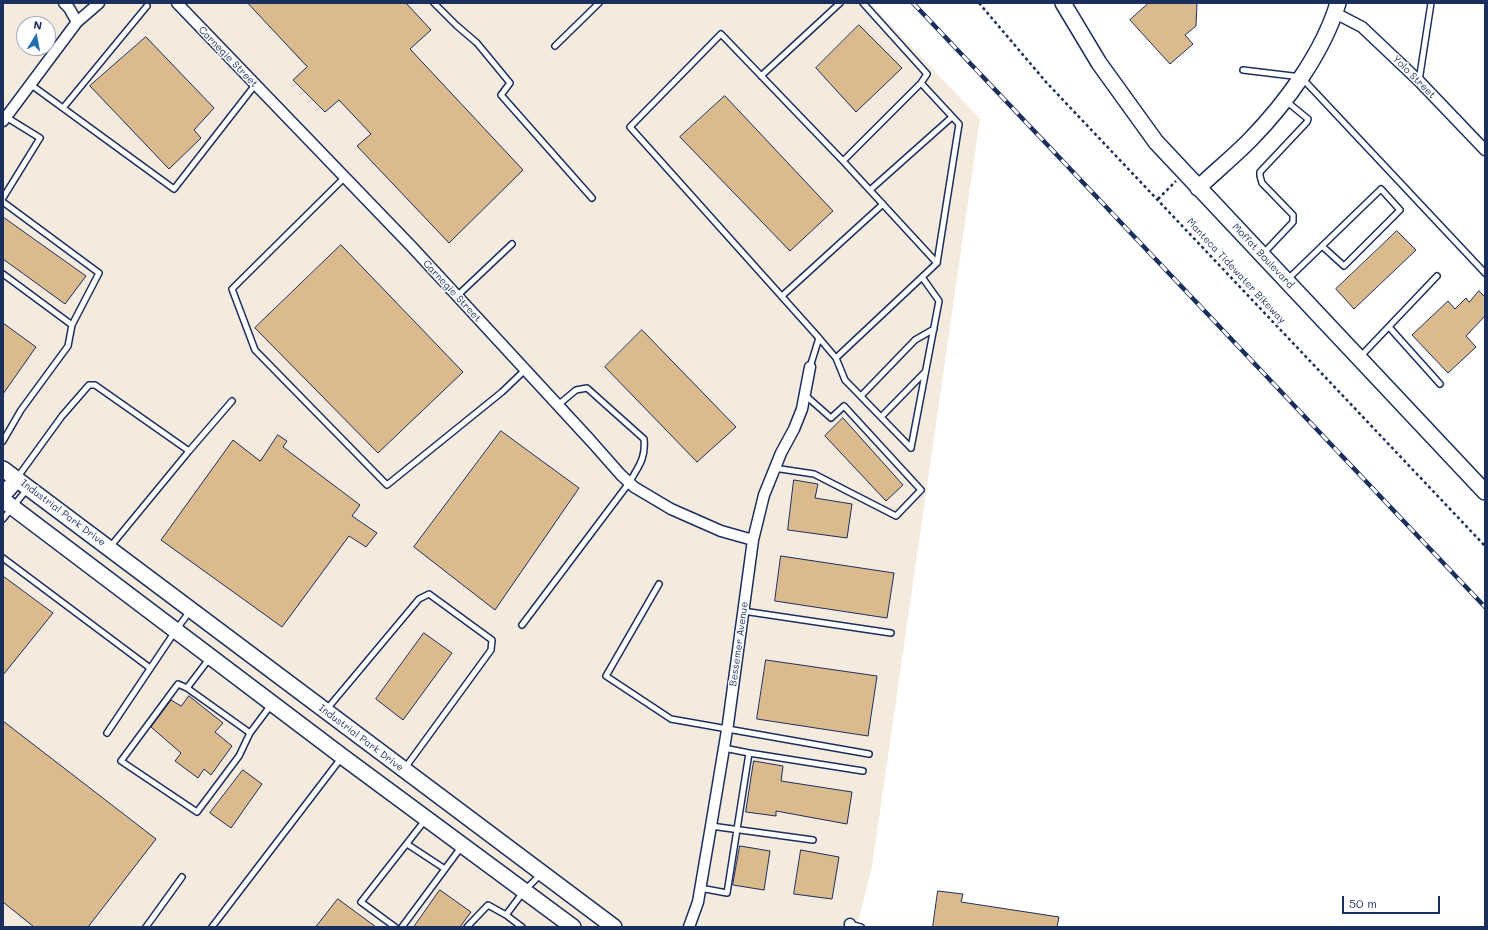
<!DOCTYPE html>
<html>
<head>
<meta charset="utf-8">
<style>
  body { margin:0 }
  #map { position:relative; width:1488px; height:930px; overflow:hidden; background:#fff; font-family:Mali,sans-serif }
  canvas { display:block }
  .frame { position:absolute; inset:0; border:4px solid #1b2f5e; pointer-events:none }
  .north { position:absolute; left:16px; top:16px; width:40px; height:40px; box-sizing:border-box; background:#fff; border:1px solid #a4acbf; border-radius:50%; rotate:10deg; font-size:11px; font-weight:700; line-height:16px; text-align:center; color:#1b2f5e }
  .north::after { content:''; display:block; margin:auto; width:14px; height:18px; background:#1f6fb2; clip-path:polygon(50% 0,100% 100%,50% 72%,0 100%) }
  .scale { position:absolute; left:1342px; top:896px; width:98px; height:18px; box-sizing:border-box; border:2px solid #1b2f5e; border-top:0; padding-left:5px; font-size:12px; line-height:14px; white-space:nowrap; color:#1b2f5e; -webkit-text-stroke:3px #fff; paint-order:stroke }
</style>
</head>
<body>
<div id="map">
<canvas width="1488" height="930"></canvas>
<div class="frame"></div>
<div class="north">N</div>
<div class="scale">50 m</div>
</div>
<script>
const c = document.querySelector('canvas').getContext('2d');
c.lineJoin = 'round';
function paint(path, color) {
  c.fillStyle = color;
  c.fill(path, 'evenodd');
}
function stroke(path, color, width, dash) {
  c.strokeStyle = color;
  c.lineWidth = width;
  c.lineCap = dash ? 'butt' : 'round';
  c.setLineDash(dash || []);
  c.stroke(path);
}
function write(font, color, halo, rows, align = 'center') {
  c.font = font + ' Mali,sans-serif';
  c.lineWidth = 3;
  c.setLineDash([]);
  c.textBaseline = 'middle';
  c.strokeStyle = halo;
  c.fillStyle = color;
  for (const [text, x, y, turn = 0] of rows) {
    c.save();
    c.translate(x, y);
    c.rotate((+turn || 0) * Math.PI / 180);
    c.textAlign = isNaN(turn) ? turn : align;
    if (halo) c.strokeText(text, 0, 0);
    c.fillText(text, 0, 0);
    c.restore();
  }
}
paint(new Path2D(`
  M3,3H870L980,119L872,867L857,927H3ZM24,24H48V48H24Z`), '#f4eadd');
const building = new Path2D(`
  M248,3H406L431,30L410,49L523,170L449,243L357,146L371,134L339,100L325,112L293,80L307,67Z
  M1149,3H1197L1196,26L1185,35L1193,44L1170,64L1130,20Z
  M859,25L902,68L856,112L816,68Z
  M146,37L214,108L194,130L201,138L169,169L90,86Z
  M725,96L833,211L790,251L680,137Z
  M3,217L86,276L65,304L3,259Z
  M1397,231L1416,250L1354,309L1336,289Z
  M341,245L463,372L378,453L255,328Z
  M1479,291L1485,297V316L1466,336L1476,347L1448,373L1412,335L1448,301L1455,309L1466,298L1469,302Z
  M3,323L36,347L3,394Z
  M642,330L736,427L697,462L605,367Z
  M843,418L903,485L886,501L825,436Z
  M501,431L579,488L495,610L414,547Z
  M278,435L287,441L283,447L360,505L352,516L377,533L366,547L349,536L282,627L161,540L233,440L260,461Z
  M794,480L818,484L815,498L852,504L847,538L788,530Z
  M781,556L894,573L887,618L775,601Z
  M3,576L53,613L3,675Z
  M424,633L452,653L403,720L376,699Z
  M766,660L877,676L868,736L757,719Z
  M189,696L223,723L215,732L232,746L211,775L204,769L198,778L175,761L181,753L151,727L171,700L181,706Z
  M3,721L156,839L88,927H34L3,902Z
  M754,761L783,766L781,781L852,792L847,824L776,811V816L746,812Z
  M243,770L262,784L231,828L210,813Z
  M740,846L770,851L764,890L733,885Z
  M801,850L839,857L832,899L794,894Z
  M440,890L471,912L460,927H414Z
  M938,891L963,894L961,902L1059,917L1057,927H933Z
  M338,899L376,927H316Z`);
paint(building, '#dbba8e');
stroke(building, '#1b2f5e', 1);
const lane = new Path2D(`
  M434,3L456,25L477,43L510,83L501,95L592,198
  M555,46L599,3
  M1243,70L1301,77L1485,273
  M761,76L840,3
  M1419,81L1431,3
  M30,84L174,189L255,85
  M63,108L147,6
  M843,161L921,83L927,74L863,3
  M345,177L232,289L255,350L387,485L502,392L525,370
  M870,190L952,117
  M3,198L40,138L6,117
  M3,202L99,273L72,325L3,274
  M1262,255L1293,222V215L1262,183L1260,176V172L1307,122L1308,119L1286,101
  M1288,279L1381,189L1400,210L1344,266L1322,246
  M457,296L512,244
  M782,296L883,204
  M1389,327L1440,384
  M819,338L836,358L937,263L959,124L921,83
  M836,358L845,380L911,448
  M1359,358L1437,276
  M810,367L819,338L630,127L721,34L843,161L937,263
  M861,396L915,340L934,329
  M881,417L925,372
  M3,441L21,410L68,346L72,325
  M911,448L939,301L922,277
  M774,468L814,474L896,516L921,490L844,406L831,418L805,395
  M17,478L62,416L89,385H95L189,451L232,401
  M3,519L28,488
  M110,547L189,451
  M3,558L150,668
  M659,584L606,676L671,719L869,754
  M743,611L891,633
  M522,625L629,483C638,467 646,459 644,439L587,388L576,390L558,405
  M187,688L178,684L121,761L197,812L239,756L250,733L187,688L209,659
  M327,709L419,599L429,594L492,640L491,650L405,768
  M107,733L176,630L190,611
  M250,733L271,705
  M749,753L863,771
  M711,826L813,840
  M445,869L462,846
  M700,888L727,893L749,753L724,748
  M506,915L522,927
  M850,924L861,927
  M146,927L182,877
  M212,927L342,757
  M395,927L361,902L426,819
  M402,927L445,869L407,844
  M467,927L488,905L506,915L524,891L541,874`);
const street = new Path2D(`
  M64,3L69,8L77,22
  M177,3L412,247L591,441L621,475L634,487L671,509L721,531L753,540
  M1335,13L1362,27L1419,81L1485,150
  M3,121L77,22L99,3
  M689,927L698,902L711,826L728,724L753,540L764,495L781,453L794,429L802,409L810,367
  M850,927V924`);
const secondary = new Path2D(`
  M1063,3L1099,63L1156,142L1485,492
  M1198,188C1215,172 1233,157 1250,140C1286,103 1323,53 1338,3
  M3,469L614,927
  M3,495L17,479
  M3,500L343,757L573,927`);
stroke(lane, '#1b2f5e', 8);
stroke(street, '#1b2f5e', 13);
stroke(secondary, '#1b2f5e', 18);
stroke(new Path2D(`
  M979,3L1046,82L1485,546
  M1158,199L1176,181`), '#1b2f5e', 2.5, [3, 3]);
stroke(lane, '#fff', 5);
stroke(street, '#fff', 10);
stroke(secondary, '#fff', 15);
const rail = new Path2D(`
  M913,3L1485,607`);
stroke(rail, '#1b2f5e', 4.5);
stroke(rail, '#fff', 3, [9]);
write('10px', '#1b2f5e', '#fff', [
  ["Carnegie Street",228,57,46],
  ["Yolo Street",1414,77,45],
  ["Moffat Boulevard",1263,256,47],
  ["Manteca Tidewater Bikeway",1236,271,47],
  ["Carnegie Street",452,291,47],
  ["Industrial Park Drive",63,513,37],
  ["Bessemer Avenue",739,644,-82],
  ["Industrial Park Drive",361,738,37]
]);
</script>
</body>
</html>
